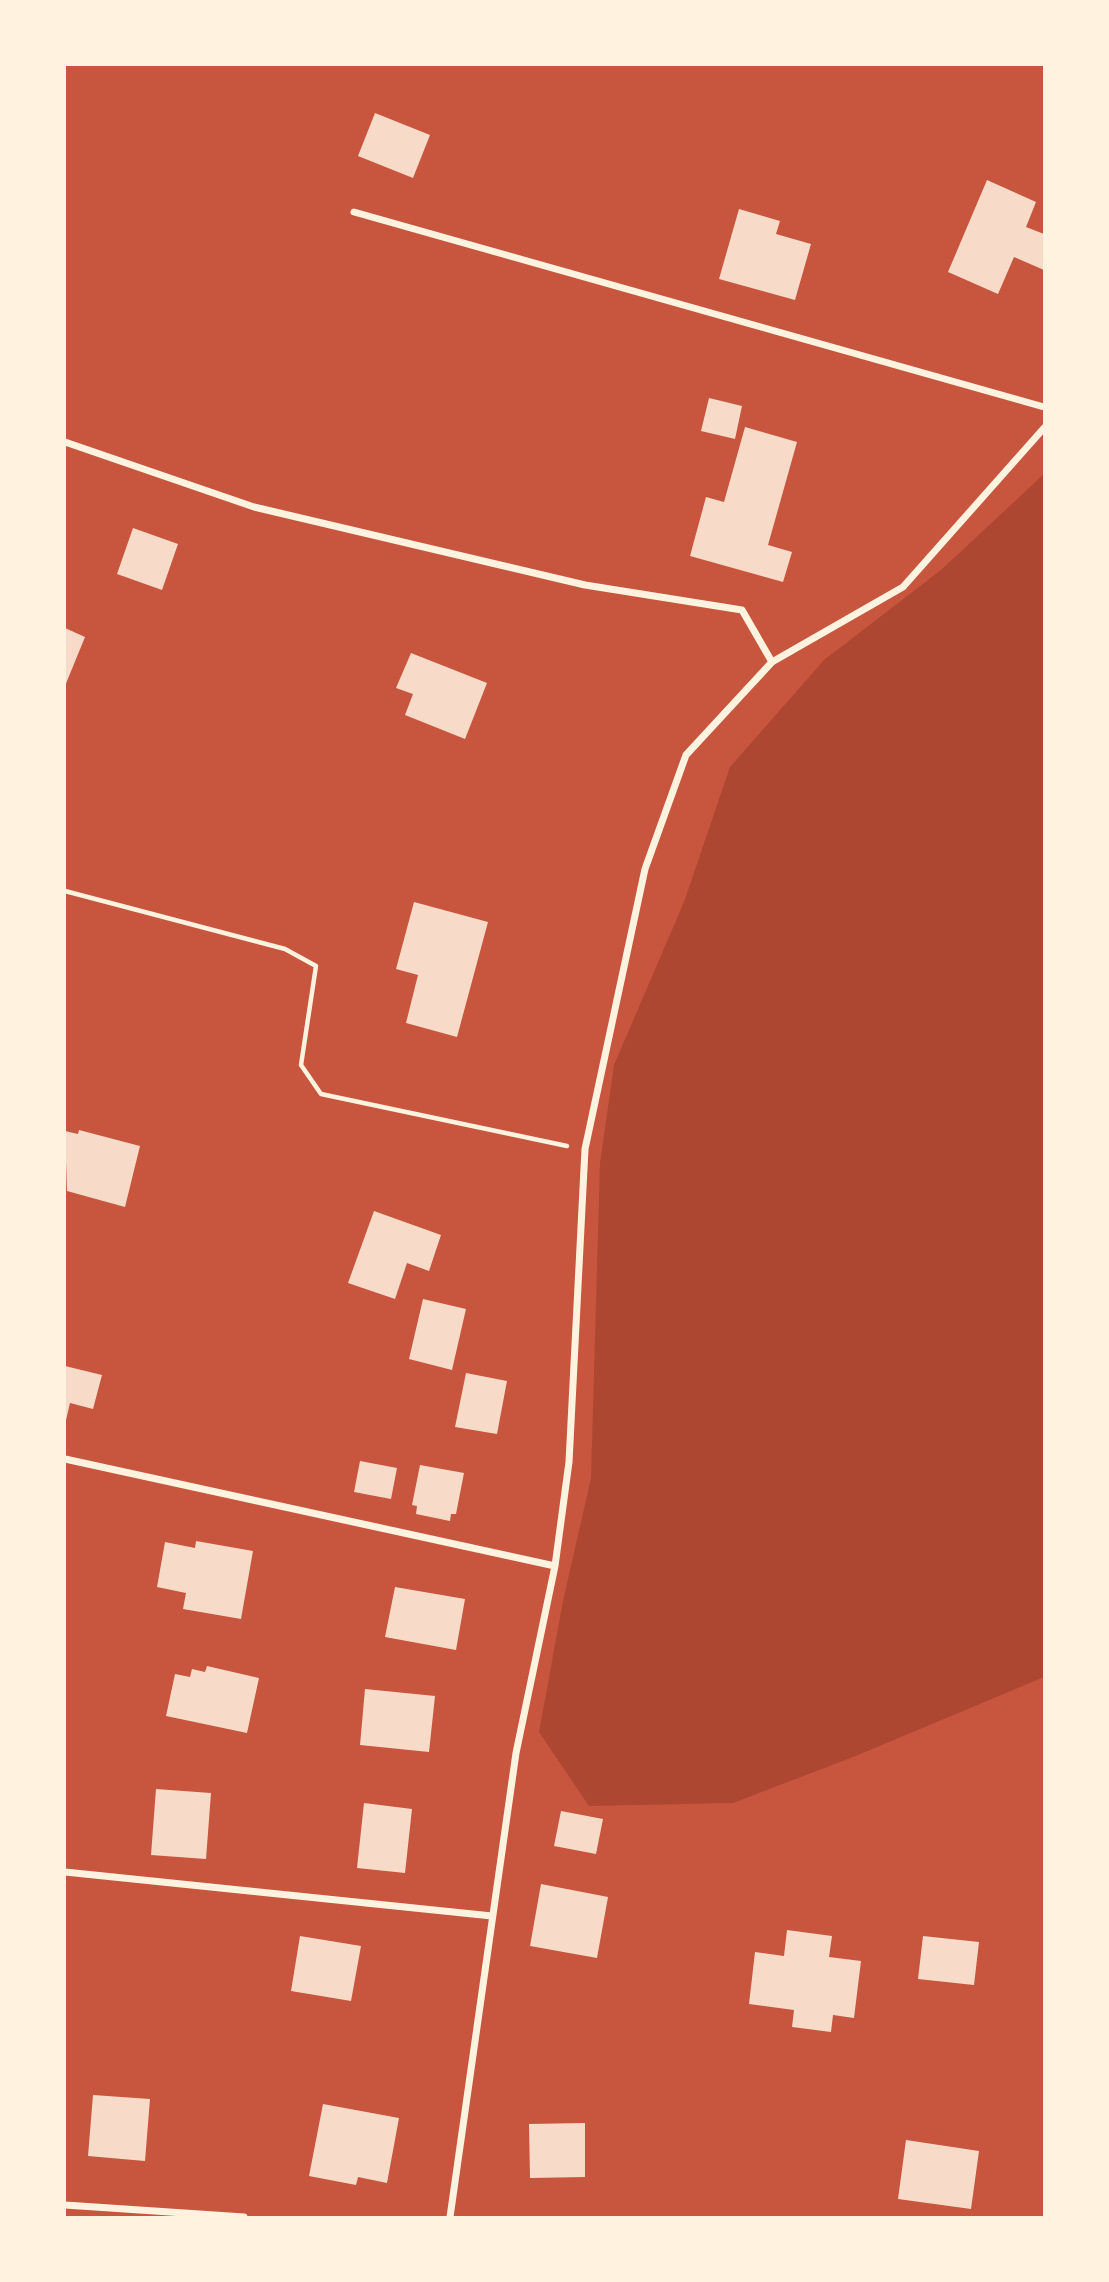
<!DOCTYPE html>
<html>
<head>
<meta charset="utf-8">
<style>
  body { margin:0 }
  #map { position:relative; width:1109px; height:2282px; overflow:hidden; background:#c8553d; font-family:"Titillium Web",sans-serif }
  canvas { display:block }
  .frame { position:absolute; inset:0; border:66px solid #fff3e0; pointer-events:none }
</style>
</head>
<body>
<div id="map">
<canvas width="1109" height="2282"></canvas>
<div class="frame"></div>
</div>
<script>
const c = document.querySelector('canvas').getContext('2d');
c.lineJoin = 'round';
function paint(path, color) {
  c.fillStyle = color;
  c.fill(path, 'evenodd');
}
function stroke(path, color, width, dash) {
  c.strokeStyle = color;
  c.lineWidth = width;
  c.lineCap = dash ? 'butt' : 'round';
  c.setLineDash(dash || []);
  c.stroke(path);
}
paint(new Path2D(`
  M1044,474V1677L858,1755L733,1803L589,1806L539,1732L563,1601L591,1478L600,1163L614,1065L684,902L730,767L824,660L941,570Z`), '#ae4732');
paint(new Path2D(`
  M375,113L430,135L413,178L358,156Z
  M987,180L1036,202L1026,227L1044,234V270L1014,257L998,294L948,272Z
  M739,209L780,221L776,234L811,244L795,300L719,279Z
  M709,398L742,406L735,439L701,431Z
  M745,427L797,442L768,545L792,552L783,582L690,556L706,497L724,502Z
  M133,528L178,544L162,590L117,574Z
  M65,628L85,637L65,686Z
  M411,653L487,683L465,739L405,715L413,694L396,688Z
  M414,902L488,922L457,1037L406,1023L418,975L396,969Z
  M79,1130L140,1146L125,1207L67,1191L65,1131L78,1134Z
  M374,1211L441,1235L429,1271L407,1263L395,1299L348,1283Z
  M423,1299L466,1309L452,1370L409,1359Z
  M65,1366L102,1375L93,1409L70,1403L66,1420Z
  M466,1373L507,1381L497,1434L455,1427Z
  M360,1461L397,1468L391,1499L354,1492Z
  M420,1465L464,1473L456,1514H451L450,1521L416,1514L417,1506L412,1505Z
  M196,1541L253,1551L241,1619L183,1609L186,1593L157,1587L165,1542L195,1548Z
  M395,1587L465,1599L456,1650L385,1637Z
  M207,1666L259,1678L247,1733L166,1716L175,1674L190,1677L192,1669L205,1672Z
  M365,1689L435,1696L429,1752L360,1745Z
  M156,1789L211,1793L206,1859L151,1855Z
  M364,1803L412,1809L405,1873L357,1868Z
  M561,1811L603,1819L596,1854L554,1846Z
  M541,1884L608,1897L597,1958L530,1946Z
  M787,1930L832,1936L829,1957L861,1961L854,2018L833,2015L831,2032L792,2027L794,2010L749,2004L755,1952L784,1956Z
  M300,1936L361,1946L351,2001L291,1991Z
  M923,1936L979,1942L974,1985L918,1979Z
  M93,2095L150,2099L145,2161L88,2156Z
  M323,2104L399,2118L387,2183L358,2177L356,2185L309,2176Z
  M585,2123V2177L530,2178L529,2124Z
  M906,2140L979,2151L971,2209L898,2199Z`), '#f7dbc8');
stroke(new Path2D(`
  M65,891L285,949L316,966L301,1065L321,1094L567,1146`), '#fff3e0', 4.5);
stroke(new Path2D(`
  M354,212L1044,407
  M65,442L254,507L585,585L742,610L772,662
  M65,1459L555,1566
  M65,1872L492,1916
  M65,2205L244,2217
  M450,2217L516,1753L555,1566L569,1462L585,1149L645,869L686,755L772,662L903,587L1044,428`), '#fff3e0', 7);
</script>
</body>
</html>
